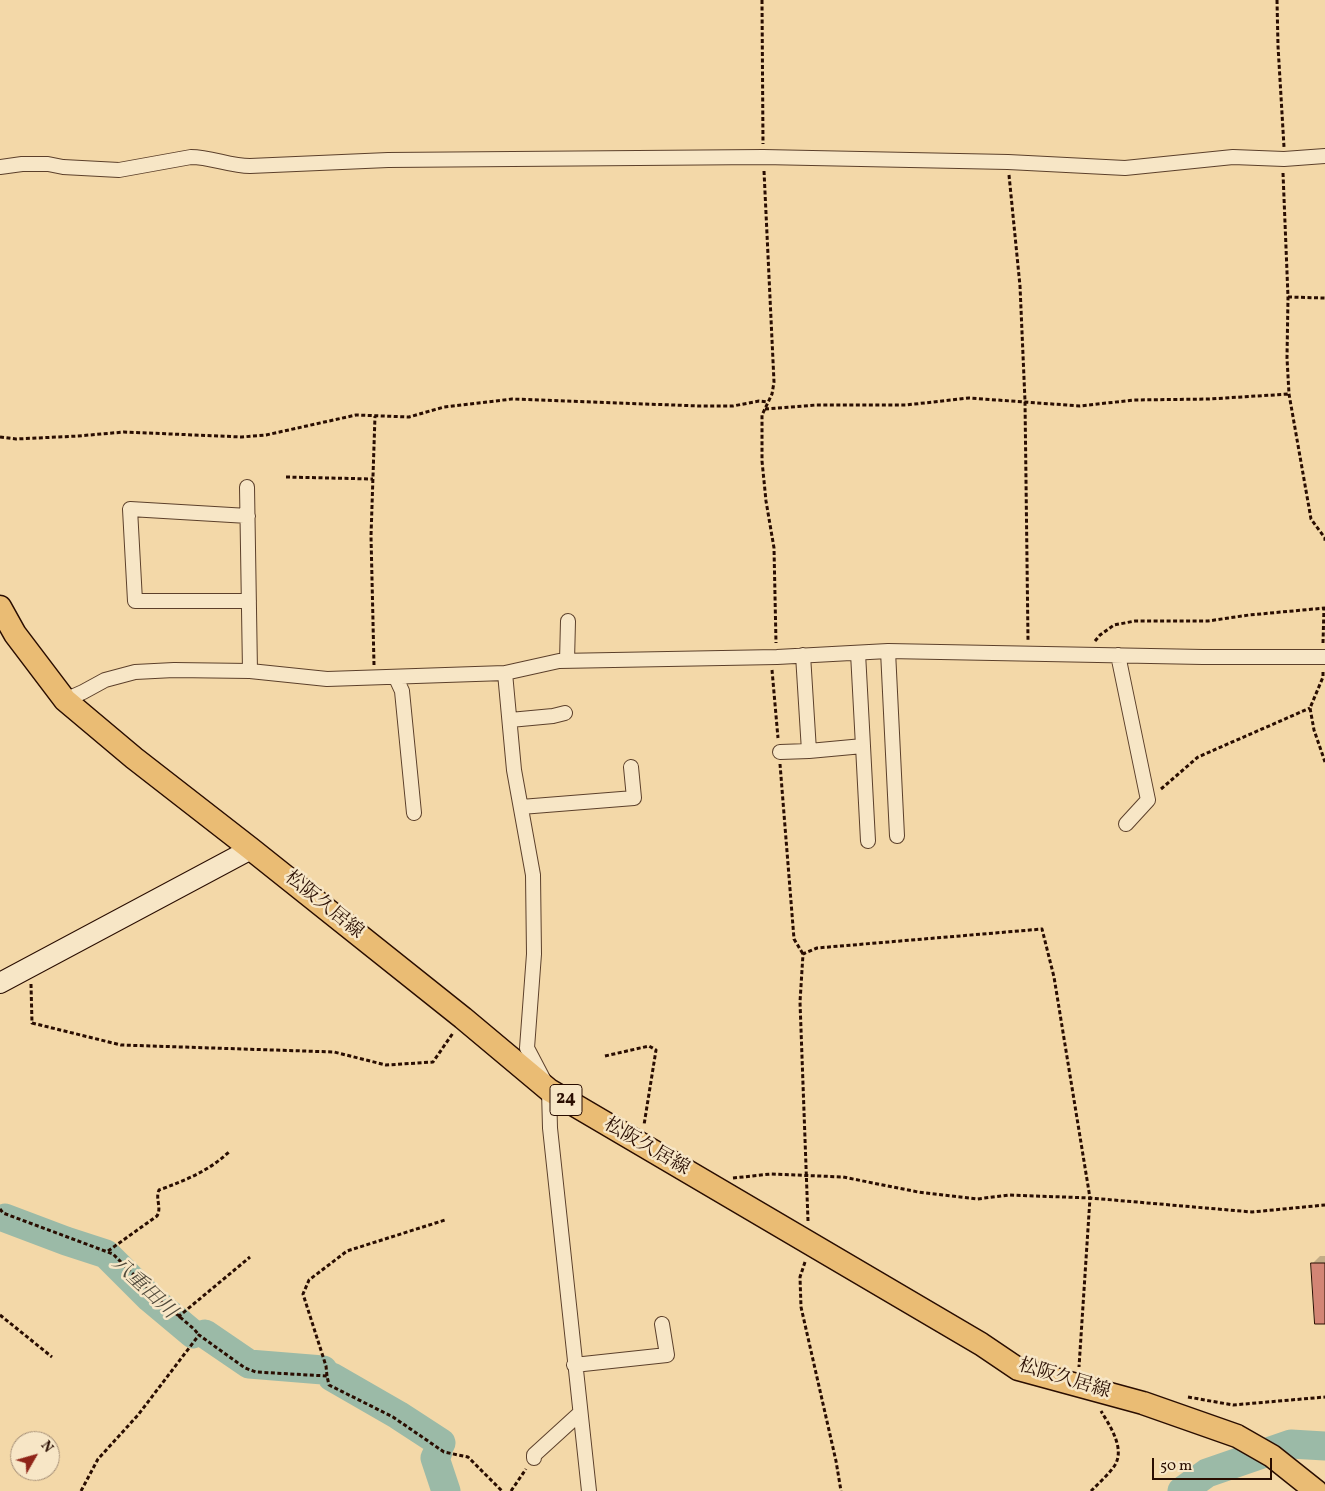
<!DOCTYPE html>
<html>
<head>
<meta charset="utf-8">
<style>
  body { margin:0 }
  #map { position:relative; width:1325px; height:1491px; overflow:hidden; background:#f3d8a8; font-family:Vollkorn,serif }
  canvas { display:block }
  .north { position:absolute; left:10px; top:1431px; width:50px; height:50px; box-sizing:border-box; background:#f7e6c6; border:1px solid #a58f77; border-radius:50%; rotate:52deg; font-size:14px; font-weight:700; line-height:20px; text-align:center; color:#290d01 }
  .north::after { content:''; display:block; margin:auto; width:18px; height:22px; background:#8f2418; clip-path:polygon(50% 0,100% 100%,50% 72%,0 100%) }
  .scale { position:absolute; left:1152px; top:1458px; width:120px; height:22px; box-sizing:border-box; border:2px solid #290d01; border-top:0; padding-left:6px; font-size:15px; line-height:18px; white-space:nowrap; color:#290d01; -webkit-text-stroke:4px #f7e6c6; paint-order:stroke }
</style>
</head>
<body>
<div id="map">
<canvas width="1325" height="1491"></canvas>
<div class="north">N</div>
<div class="scale">50 m</div>
</div>
<script>
const c = document.querySelector('canvas').getContext('2d');
c.lineJoin = 'round';
function paint(path, color) {
  c.fillStyle = color;
  c.fill(path, 'evenodd');
}
function stroke(path, color, width, dash) {
  c.strokeStyle = color;
  c.lineWidth = width;
  c.lineCap = dash ? 'butt' : 'round';
  c.setLineDash(dash || []);
  c.stroke(path);
}
function write(font, color, halo, rows, align = 'center') {
  c.font = font + ' Vollkorn,"Noto Serif JP",serif';
  c.lineWidth = 5;
  c.setLineDash([]);
  c.textBaseline = 'middle';
  c.strokeStyle = halo;
  c.fillStyle = color;
  for (const [text, x, y, turn = 0] of rows) {
    c.save();
    c.translate(x, y);
    c.rotate((+turn || 0) * Math.PI / 180);
    c.textAlign = isNaN(turn) ? turn : align;
    if (halo) c.strokeText(text, 0, 0);
    c.fillText(text, 0, 0);
    c.restore();
  }
}
paint(new Path2D(`
  M1320,1256H1325V1322L1312,1264Z`), '#0003');
stroke(new Path2D(`
  M5,1218L66,1241L106,1254L150,1298L193,1334
  M205,1334L249,1364L323,1370
  M332,1377L398,1415L441,1443
  M438,1452L435,1458L446,1491
  M1182,1491L1207,1473L1291,1444L1325,1446`), '#9bbaa7', 29);
const building = new Path2D(`
  M1311,1263H1325V1324H1315Z`);
paint(building, '#d38575');
stroke(building, '#290d01', 1);
const street = new Path2D(`
  M0,167L22,164H48L63,167L119,170L191,157C211,157 230,166 250,166L388,160L763,157L1008,162L1125,168L1233,157L1284,159L1325,156
  M247,487L250,671
  M248,516L130,509L135,601H249
  M888,651L897,836
  M1118,655L1148,800L1126,824
  M567,661L568,621
  M505,673L514,770L533,875L534,954L527,1048L549,1090L550,1128L589,1491
  M396,678L402,691L414,813
  M65,700L83,692L105,680L135,672L174,670L250,671L327,679L505,673L559,661L777,657L888,651L1203,657H1325
  M510,720L553,716L565,713
  M863,746L868,841
  M809,751L863,746L858,653
  M780,752L809,751L803,655
  M521,807L634,798L631,767
  M574,1365L667,1355L662,1324
  M534,1458V1455L579,1414`);
const secondary = new Path2D(`
  M0,983L251,849`);
const primary = new Path2D(`
  M0,607L15,634L65,700L134,758L251,849L463,1018L549,1090L981,1344L1018,1369L1143,1403L1237,1436L1272,1456L1316,1491`);
stroke(street, '#5c402b', 16);
stroke(secondary, '#290d01', 22);
stroke(primary, '#290d01', 25);
stroke(new Path2D(`
  M762,0L763,144
  M1277,0L1278,46L1284,147
  M764,171L774,382L772,394L762,415V461L766,501L774,548L776,643
  M1283,173L1288,297L1287,358L1289,394L1311,519L1325,538V542
  M1009,175L1020,286L1025,401L1028,640
  M1288,297L1325,298
  M765,409L816,405H906L969,398L1080,406L1134,400L1209,399L1289,394
  M0,437L16,439L78,436L124,432L242,437L266,435L356,415L409,417L444,407L512,399L699,406H733L759,401L768,402
  M286,477L373,479
  M1095,641L1100,635L1114,625L1135,621H1208L1249,615L1325,608
  M1323,643L1324,607
  M374,665L371,536L375,416
  M772,670L778,738
  M1323,672V677L1310,708L1314,730L1325,762
  M780,764L794,939L803,954
  M1161,789L1198,757L1310,708
  M31,984L32,1023L121,1045L334,1052L386,1065L433,1062L453,1033
  M605,1056L649,1046L656,1050L644,1125
  M733,1178L771,1174L843,1177L918,1192L977,1199L1009,1195L1090,1198L1079,1367
  M0,1209L3,1213L113,1254L154,1295L194,1329L199,1335
  M808,1221L800,1002L803,954L817,948L1042,929L1054,977L1090,1198L1252,1212L1325,1205
  M108,1251L157,1216C162,1207 155,1199 159,1190C186,1180 209,1171 230,1151
  M805,1262L800,1277L801,1307L836,1461L841,1491
  M0,1315L52,1357
  M178,1317L250,1257
  M327,1376L326,1366L303,1294L309,1280L347,1251L445,1220
  M1188,1397L1233,1405L1325,1397
  M81,1491L98,1459L138,1415L199,1335L245,1368L256,1372L327,1376L329,1385L393,1417L444,1452L468,1457L502,1491
  M511,1491L526,1469
  M1091,1491C1099,1483 1109,1474 1115,1465C1125,1448 1110,1426 1101,1411`), '#290d01', 3, [4, 2.5]);
stroke(street, '#f7e6c6', 14);
stroke(secondary, '#f7e6c6', 20);
stroke(primary, '#eabc74', 22);
for (const [x, y, w] of [
  [566,1100,32]
]) {
  const box = new Path2D();
  box.roundRect(x - w / 2, y - 15.5, w, 31, 4);
  c.fillStyle = '#f7e6c6';
  c.fill(box);
  stroke(box, '#290d01', 1);
}
write('bold 18px', '#290d01', null, [
  ["24",566,1100]
]);
write('19px', '#290d01', '#f7e6c6', [
  ["松阪久居線",323,906,39],
  ["松阪久居線",646,1148,30],
  ["松阪久居線",1064,1380,17]
]);
write('italic 20px', '#514a3b', '#f7e6c6', [
  ["八重田川",143,1289,43]
]);
</script>
</body>
</html>
